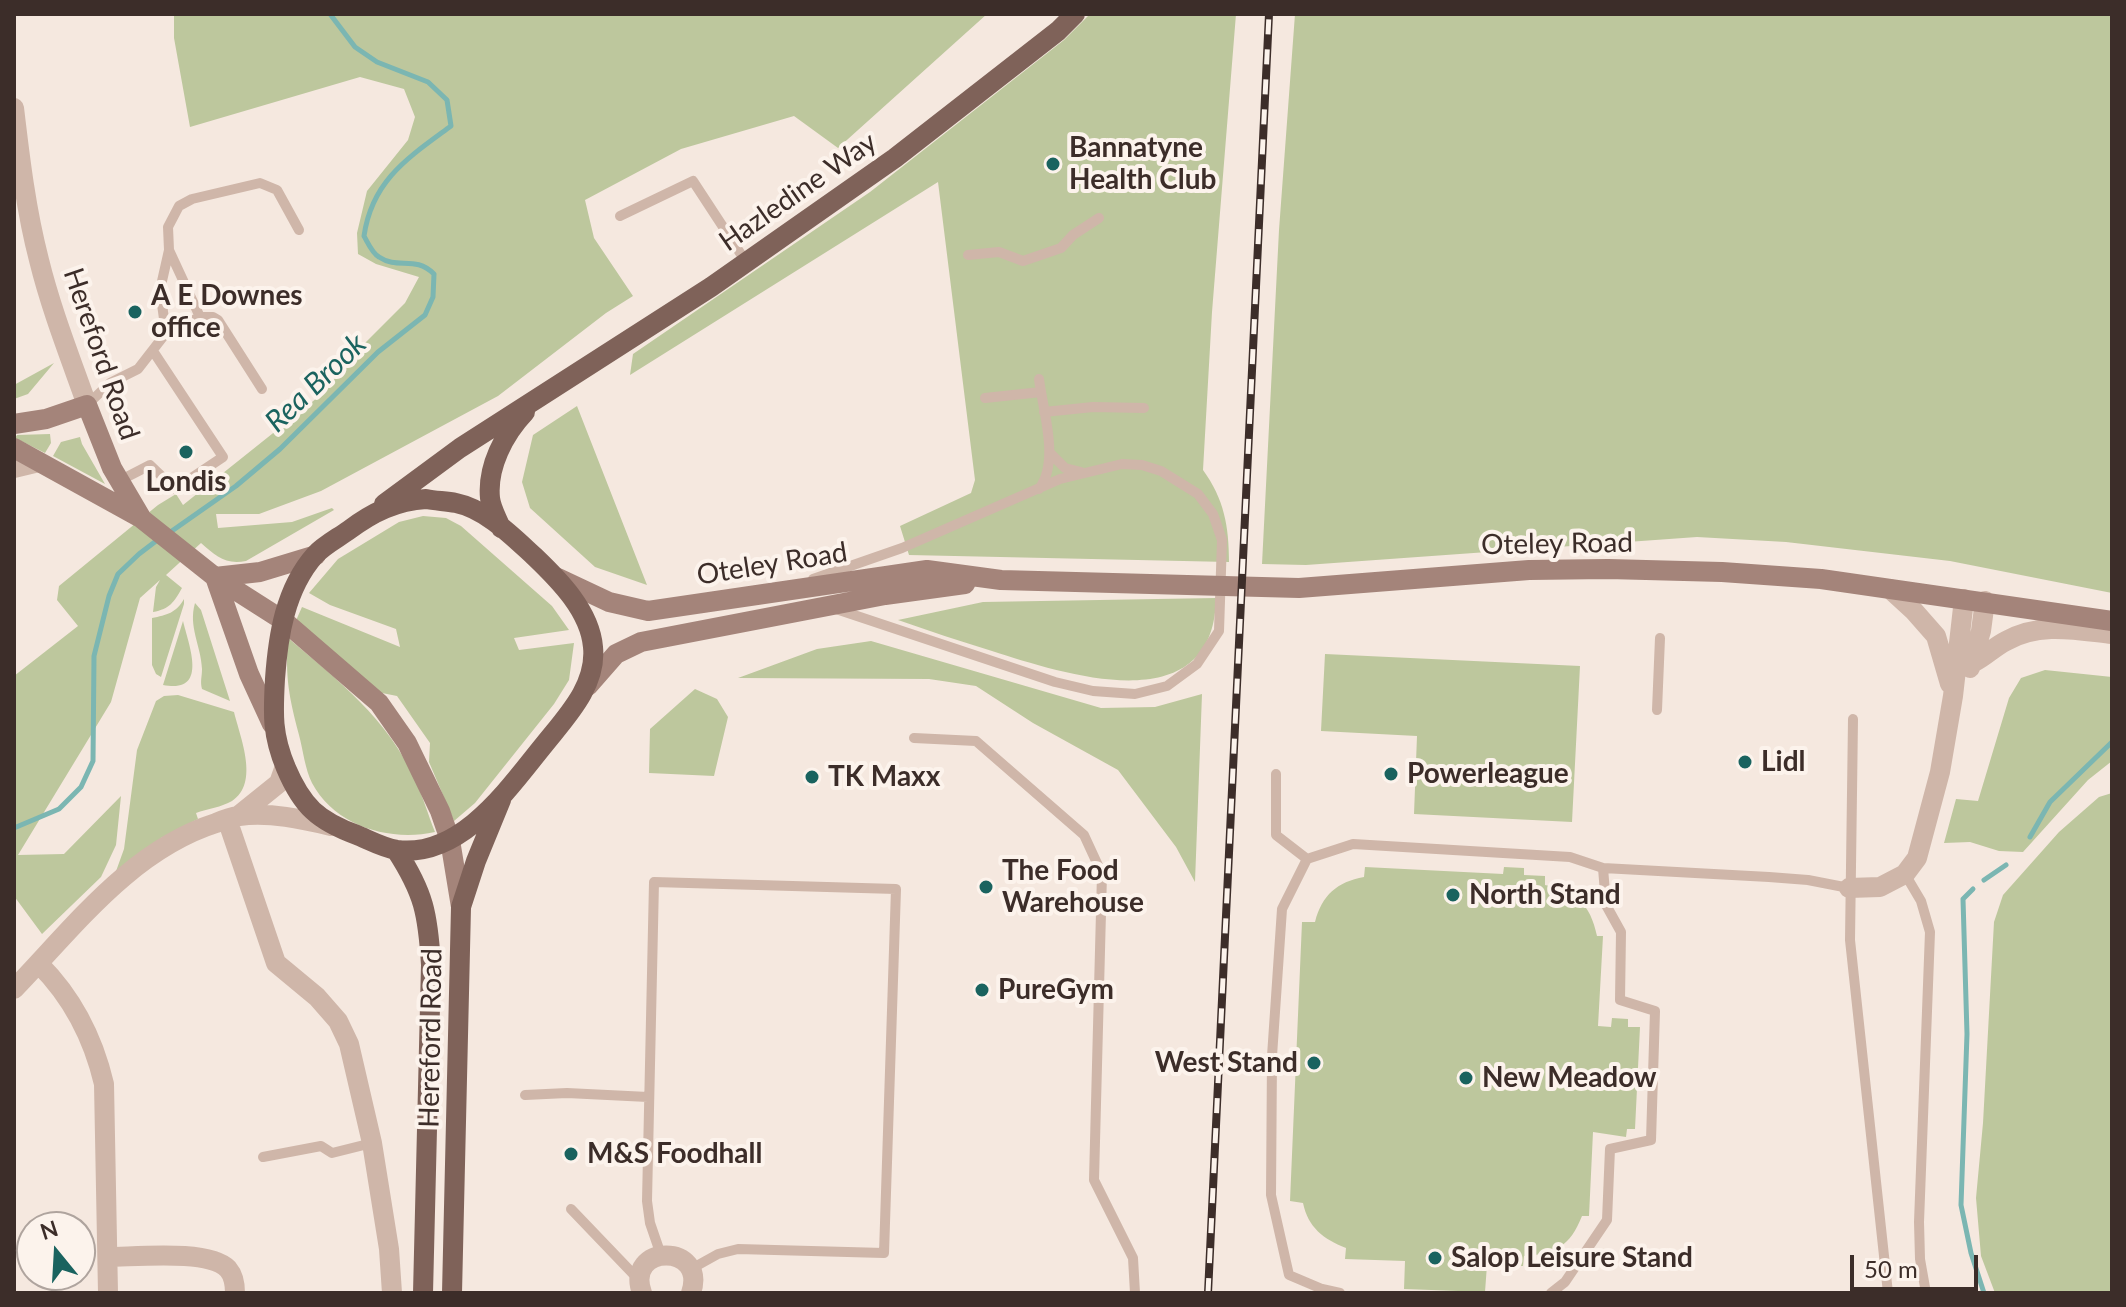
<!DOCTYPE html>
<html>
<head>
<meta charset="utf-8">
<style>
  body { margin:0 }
  #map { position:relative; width:2126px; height:1307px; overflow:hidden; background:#f5e8df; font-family:Lato,sans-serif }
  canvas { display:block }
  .frame { position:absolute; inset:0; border:16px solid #3c2d29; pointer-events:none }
  .north { position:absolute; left:16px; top:1211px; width:80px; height:80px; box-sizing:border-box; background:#fcf3ec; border:2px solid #afa49e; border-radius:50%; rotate:342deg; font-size:22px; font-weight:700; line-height:32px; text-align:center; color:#3c2d29 }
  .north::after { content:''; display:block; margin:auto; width:28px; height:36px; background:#1a635f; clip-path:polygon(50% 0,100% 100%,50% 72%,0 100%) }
  .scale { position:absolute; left:1850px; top:1255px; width:128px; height:36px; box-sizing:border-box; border:4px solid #3c2d29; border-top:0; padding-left:10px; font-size:24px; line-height:28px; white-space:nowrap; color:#3c2d29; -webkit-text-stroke:6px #fcf3ec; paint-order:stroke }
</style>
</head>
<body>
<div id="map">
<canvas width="2126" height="1307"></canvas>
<div class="frame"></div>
<div class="north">N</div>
<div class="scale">50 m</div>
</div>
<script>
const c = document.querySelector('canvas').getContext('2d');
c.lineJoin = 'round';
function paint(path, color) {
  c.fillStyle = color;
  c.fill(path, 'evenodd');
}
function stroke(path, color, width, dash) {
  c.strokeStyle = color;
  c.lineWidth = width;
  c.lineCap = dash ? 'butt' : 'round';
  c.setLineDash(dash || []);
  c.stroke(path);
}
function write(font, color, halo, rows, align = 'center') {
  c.font = font + ' Lato,sans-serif';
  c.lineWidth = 8;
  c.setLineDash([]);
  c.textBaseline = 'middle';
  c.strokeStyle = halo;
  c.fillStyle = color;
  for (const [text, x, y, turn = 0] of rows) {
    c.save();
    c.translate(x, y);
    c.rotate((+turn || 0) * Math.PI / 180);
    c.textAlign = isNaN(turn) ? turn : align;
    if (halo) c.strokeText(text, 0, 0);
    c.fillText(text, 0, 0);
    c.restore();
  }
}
paint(new Path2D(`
  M174,14H987L838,148L794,116L681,149L585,200L594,238L633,296L606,313L498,396L321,491L259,514H216L218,528L292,522L332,508L334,510L246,561C225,565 216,556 201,543L166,575L182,588C174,602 170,609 153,612L156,587L160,580L140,598L111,702L18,855L64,854L121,796L116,845L101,877L42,934L14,896V676L78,626L57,600L59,586L158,505L176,494L183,505L317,398L366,342L405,303L419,277L376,264L358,254L357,233L367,191L408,140L415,117L404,89L360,77L190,127L174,38Z
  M1090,14H1236L1212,312L1203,470C1224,499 1229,526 1229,562L909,555L900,526L971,493L975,480L938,182L630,375L633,354L870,192L1064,40Z
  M1295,14H2112V593L1950,561L1786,542L1697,537L1306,565L1262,564L1279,230Z
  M54,363L28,394L14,399V385Z
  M577,406L647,585L595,567L530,508L522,482L533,435Z
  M50,434L51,443L45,453L15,438L17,435Z
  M80,437L82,444L105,484L53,456L61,442Z
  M423,516L446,518L461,526L552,606L569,630L514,638L519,650L574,643L569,680L554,704L475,803L454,821L429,762L430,743L397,696L377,692L294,625L302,607L400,647L396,629L330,605L309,593L338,559L399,522Z
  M1216,598C1214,724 1064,674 992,651C960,641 929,631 898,620L983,602Z
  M184,599V604L161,677L156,674L152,665V618C167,615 176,613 184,599Z
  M195,603L201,610L230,701L202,689C200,681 202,677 202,669C201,645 188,627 195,603Z
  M183,621C189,646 209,694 163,685Z
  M288,638C337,679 389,720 415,780C423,796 428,815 435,832C389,842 335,826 312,783C305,769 303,750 299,735C289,697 285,677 288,638Z
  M871,641L1101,708L1155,707L1202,694L1195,882L1176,847L1118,770L1033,723L976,686L929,679L738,678L817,649Z
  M1325,654L1580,666L1572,822L1414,814L1417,736L1321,731Z
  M2045,670L2112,677V761L2088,780L2023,852L1999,851L1970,842L1944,843L1956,799L1978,801L2009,698L2021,678Z
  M695,689L717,699L728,717L714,776L649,773L650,729Z
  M178,695L234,712C240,737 260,783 232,801C222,807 207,809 196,813L198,819L161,838L115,874L124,849L137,750L156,701L164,696Z
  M2112,793V1293H1995L1981,1256L1976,1198L1983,1123L1994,922L2003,895L2059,832L2099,797Z
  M1365,867L1503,874L1504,867L1524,868V875L1545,876V885C1576,892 1590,903 1597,936H1603L1598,1026L1611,1027L1612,1018L1628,1019V1027H1640L1635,1129H1627L1626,1137L1593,1132L1589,1216H1582C1570,1246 1556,1254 1524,1256L1523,1266L1487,1265L1485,1292L1404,1289L1405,1261L1345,1259L1346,1248C1323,1239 1308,1227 1303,1203L1290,1201L1302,922H1315C1322,895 1337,882 1364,877Z`), '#bdc79d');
stroke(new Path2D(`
  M169,533L236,486L280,449L378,352L425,315L433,297L434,274C415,255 398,270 379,257C372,253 368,243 364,236C372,180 409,157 451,126L447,100L428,82L377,62L355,47L330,14
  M14,828L59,809L81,787L93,761L94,656L109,596L118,574L139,554L160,538
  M2030,837L2050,802L2112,742
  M1984,880L2006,865
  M1973,889L1963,899L1967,1034L1961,1205L1971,1253L1984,1293`), '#7bb6b2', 5);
stroke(new Path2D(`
  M620,216L693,181L746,262
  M968,255L999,252L1023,261L1061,248L1073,235L1099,218
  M200,317H213L218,320L262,389
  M166,333L200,317L169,250
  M1039,379C1043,411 1060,462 1039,489
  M985,398L1041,392
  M87,405L110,383L138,369L166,333L160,290L169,250L168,227L179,206L192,199L260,183L277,190L299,230
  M1044,412L1093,407L1144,408
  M1050,453L1065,468L1081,472
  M119,481L150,465L175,489L223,457L153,351
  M813,579L902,548L1060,479L1122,464L1142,465L1161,471L1198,494L1213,514L1222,540L1219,631L1197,664L1167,686L1135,694L1093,691L1055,682L833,608
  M1657,710L1660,638
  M1853,719L1850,940L1888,1293
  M914,738L976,741L1084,835L1102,874L1094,1180L1133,1258L1135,1293
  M1276,774V835L1307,859L1282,909L1272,1056L1271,1195L1289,1275L1322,1289L1340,1293
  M1307,859L1353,844L1570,857L1603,868L1769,877L1808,880L1849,888
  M1905,874L1921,901L1930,932L1919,1222L1920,1259L1926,1293
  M525,1095L567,1093L648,1097
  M263,1157L321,1146L332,1153L372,1143
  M571,1209L639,1280
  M661,1255L650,1223L647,1201L654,882L896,889L884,1253L738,1249L718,1254L691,1269
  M1551,1293L1565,1282L1607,1220L1610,1149L1651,1140L1655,1011L1620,1000L1621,932L1606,905L1603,868`), '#cfb6a9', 10);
stroke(new Path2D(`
  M14,468L39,462
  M1890,589L1914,611L1936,636L1950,684
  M1974,662C1986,656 1994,647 2006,641C2039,622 2076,630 2112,634
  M1970,668L1981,631L1985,601
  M238,816L279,783L285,766
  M227,819L276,963L317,997L338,1021L349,1044L372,1143L389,1249L392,1293
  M1849,888L1880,887L1905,874L1917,858L1940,772L1953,696L1964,599
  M39,964C73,998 93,1037 104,1084L108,1293
  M14,989C74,927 131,850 216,823C223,820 232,817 239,816C270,812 302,819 331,826
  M108,1257C135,1257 209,1249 228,1269C234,1276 235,1284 235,1293
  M642,1293C624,1243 708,1243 691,1293`), '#cfb6a9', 20);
stroke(new Path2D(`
  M14,108C20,159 26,210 39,260C51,309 70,357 87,405`), '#cfb6a9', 20);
stroke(new Path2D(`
  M14,424L46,419L87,405L112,468L142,519L215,577L284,621L379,703L407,743L440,811L450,840L461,907
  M14,448L139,517
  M215,577L249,674L272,724
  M215,577L260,572L316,555
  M558,578L609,602L648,611L927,570L1001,580L1299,588L1529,570L1608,569L1722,572L1821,579L2112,621
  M588,686L616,654L641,642L885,595L965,584`), '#a4847a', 20);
stroke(new Path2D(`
  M426,499C436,501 446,501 456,503C486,509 513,537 535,557C559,580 590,611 593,647C597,686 566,717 543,746C508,789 461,858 397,850C384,848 369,840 357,835C318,821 302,806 286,768C272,735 273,714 275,679C278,636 285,589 315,555C324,545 338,538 349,530C373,512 396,501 426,499Z
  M384,504L460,448L711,287L895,158L1058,31L1075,14
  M501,528C497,518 491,508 490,498C487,467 504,434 525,412
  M396,850C424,893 428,914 431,965L423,1293
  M452,1293L461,907L476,861L501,800`), '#7f6259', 20);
const rail = new Path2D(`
  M1208,1293L1269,14`);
stroke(rail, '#3c2d29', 8);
stroke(rail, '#fcf3ec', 5, [15]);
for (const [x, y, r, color] of [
  [1053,164,8,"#1a635f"],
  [135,312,8,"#1a635f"],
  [186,452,8,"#1a635f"],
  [1745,762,8,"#1a635f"],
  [1391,774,8,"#1a635f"],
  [812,777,8,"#1a635f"],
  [986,887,8,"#1a635f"],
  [1453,895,8,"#1a635f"],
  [982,990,8,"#1a635f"],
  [1314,1063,8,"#1a635f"],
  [1466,1078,8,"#1a635f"],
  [571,1154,8,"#1a635f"],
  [1435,1258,8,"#1a635f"]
]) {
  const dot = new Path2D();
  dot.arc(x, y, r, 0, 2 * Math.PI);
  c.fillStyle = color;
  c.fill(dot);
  stroke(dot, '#fcf3ec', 3);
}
write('bold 28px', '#3c2d29', '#fcf3ec', [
  ["Bannatyne",1069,148],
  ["Health Club",1069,180],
  ["A E Downes",151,296],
  ["office",151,328],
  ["Londis",186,482,"center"],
  ["Lidl",1761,762],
  ["Powerleague",1407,774],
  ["TK Maxx",828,777],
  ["The Food",1002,871],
  ["Warehouse",1002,903],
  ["North Stand",1469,895],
  ["PureGym",998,990],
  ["West Stand",1298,1063,"right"],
  ["New Meadow",1482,1078],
  ["M&S Foodhall",587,1154],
  ["Salop Leisure Stand",1451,1258]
], 'left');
write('28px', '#3c2d29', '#fcf3ec', [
  ["Hazledine Way",798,192,-35],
  ["Hereford Road",101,354,71],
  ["Oteley Road",1557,544,-1],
  ["Oteley Road",772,564,-9],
  ["Hereford Road",431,1038,-89]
]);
write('italic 30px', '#1a635f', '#fcf3ec', [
  ["Rea Brook",316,383,-44]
]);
</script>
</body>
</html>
